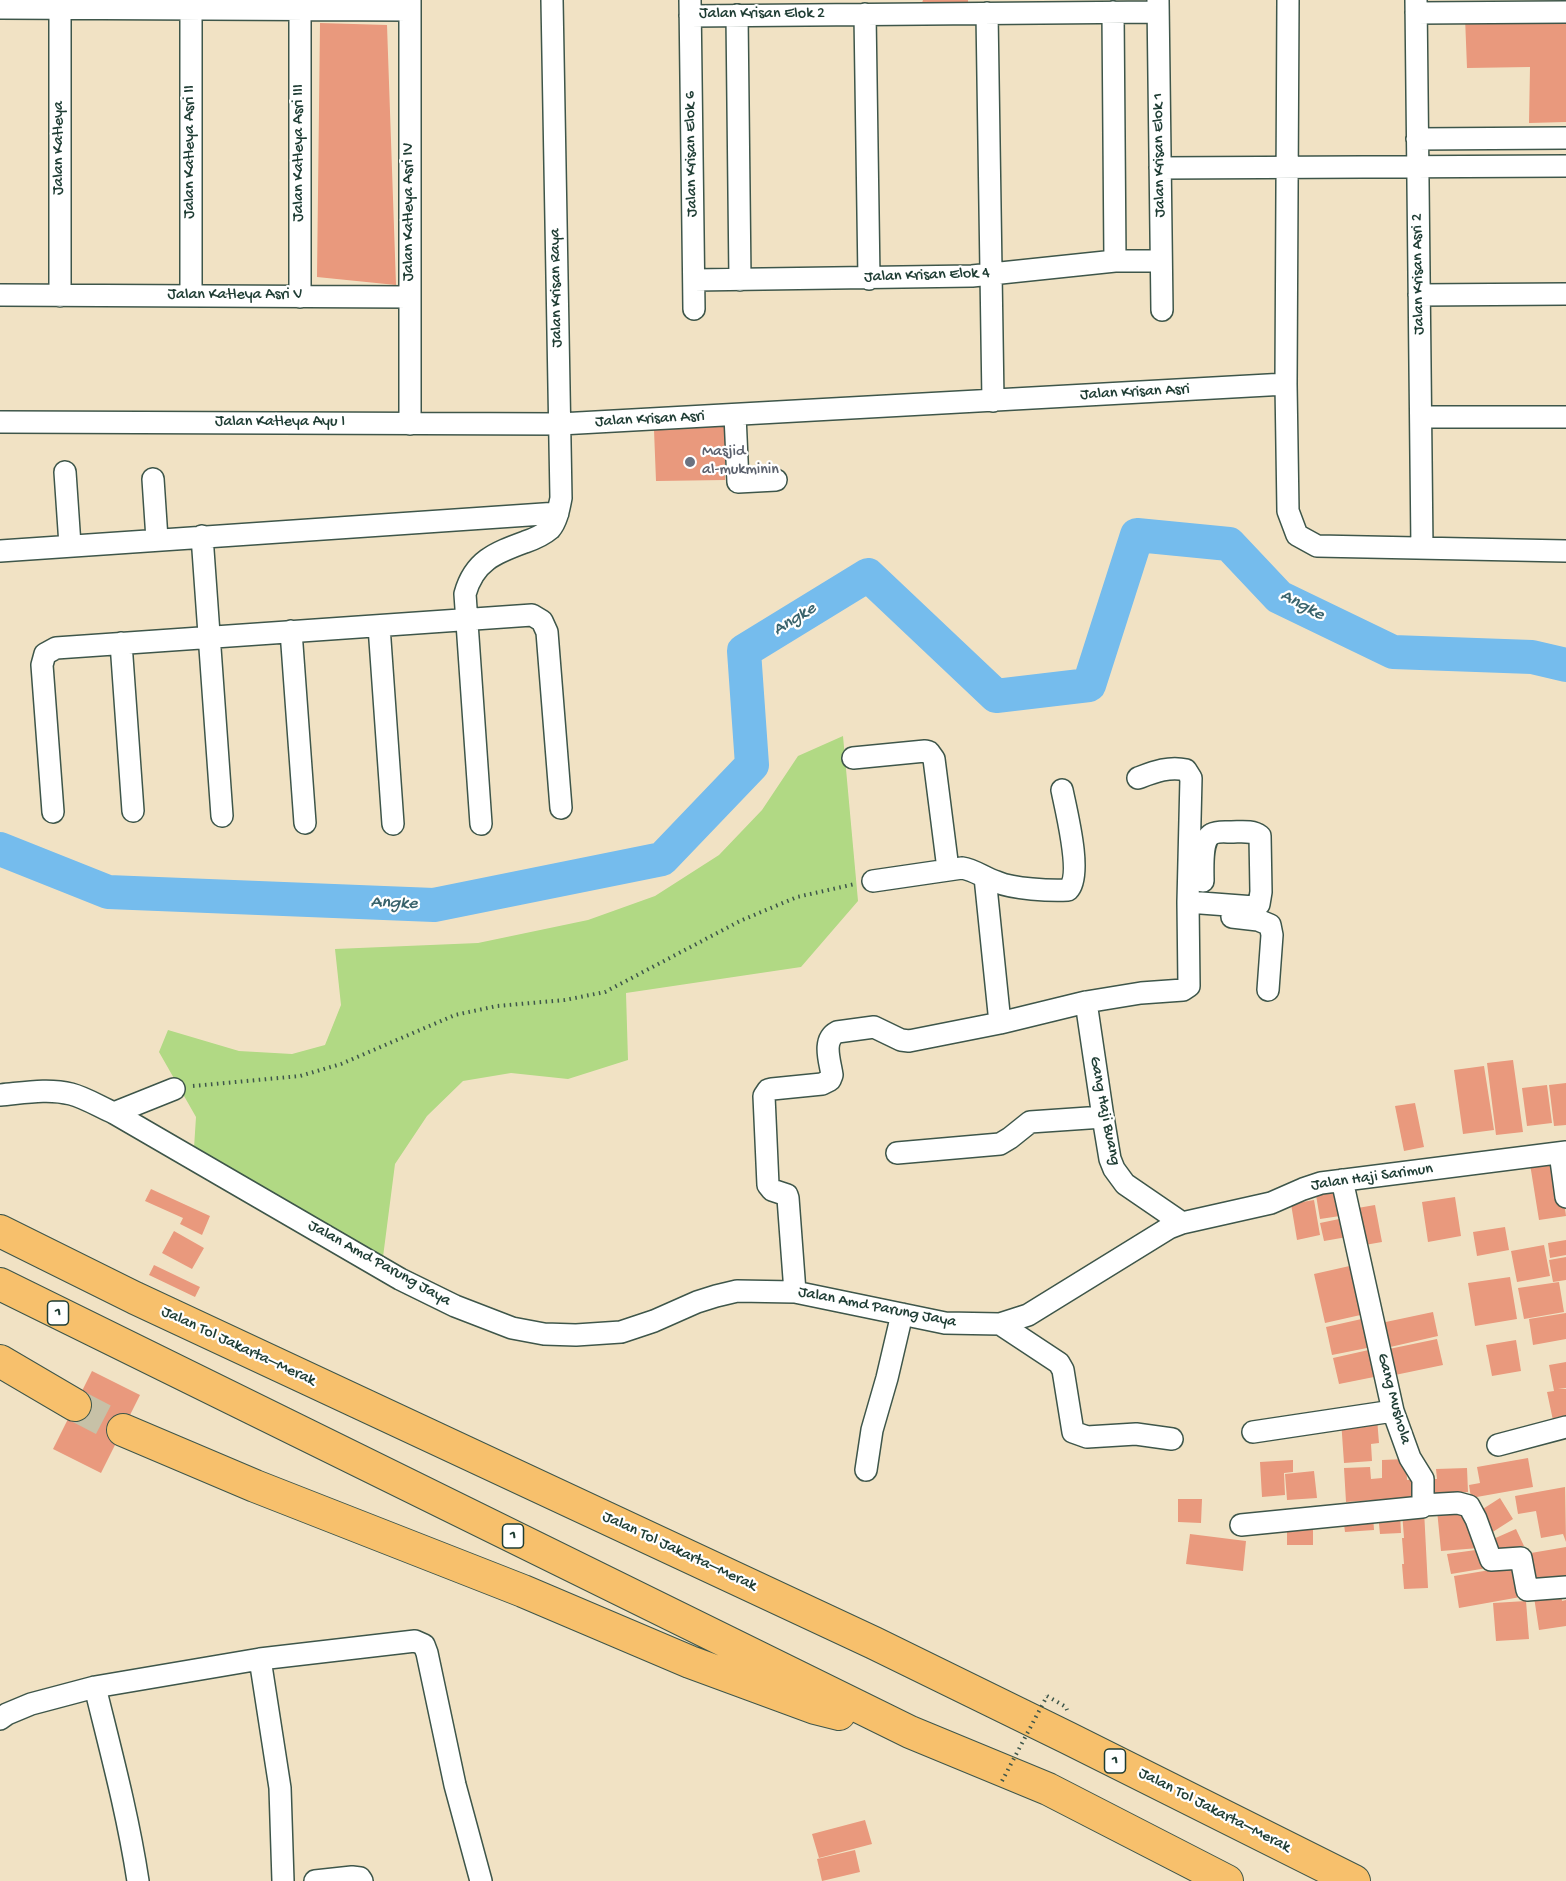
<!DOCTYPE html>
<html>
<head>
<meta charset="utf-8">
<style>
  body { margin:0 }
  canvas { display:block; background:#f1e2c4 }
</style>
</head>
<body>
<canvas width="1566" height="1881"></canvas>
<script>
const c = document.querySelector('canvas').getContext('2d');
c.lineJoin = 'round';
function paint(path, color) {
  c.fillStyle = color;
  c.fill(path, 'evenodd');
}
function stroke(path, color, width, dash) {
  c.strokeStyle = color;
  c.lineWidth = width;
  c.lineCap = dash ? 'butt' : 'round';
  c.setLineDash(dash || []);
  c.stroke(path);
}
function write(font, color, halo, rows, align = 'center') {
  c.font = font + ' "Gochi Hand",sans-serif';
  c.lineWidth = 4.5;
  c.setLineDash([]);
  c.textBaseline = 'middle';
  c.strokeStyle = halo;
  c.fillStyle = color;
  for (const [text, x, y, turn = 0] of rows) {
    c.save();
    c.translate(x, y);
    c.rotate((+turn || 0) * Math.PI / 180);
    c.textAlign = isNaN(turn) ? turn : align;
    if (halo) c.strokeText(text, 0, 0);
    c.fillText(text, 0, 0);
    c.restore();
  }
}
paint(new Path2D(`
  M843,736L858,901L801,967L626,993L628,1060L568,1079L511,1073L463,1081L427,1116L395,1164L383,1257L194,1148L196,1117L159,1052L168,1030L239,1051L292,1054L325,1045L341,1005L335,949L478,943L588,920L655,896L719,855L762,810L798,756Z`), '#b1d984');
stroke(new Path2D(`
  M0,849L108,892L434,905L662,859L752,765L744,651L868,575L996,696L1089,685L1137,535L1229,544L1279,597L1393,652L1532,657L1566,665`), '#75bced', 34);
paint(new Path2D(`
  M923,0H968V2L922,3Z
  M1566,16V122L1529,123L1530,67L1467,68L1465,17Z
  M320,23L387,25L396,285L317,277Z
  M725,423V480L656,481L654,430Z
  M1513,1060L1523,1132L1496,1135L1487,1063Z
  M1484,1066L1494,1130L1463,1134L1454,1070Z
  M1566,1083V1125L1554,1126L1549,1085Z
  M1547,1085L1552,1123L1527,1126L1522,1088Z
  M1415,1103L1424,1147L1404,1151L1395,1106Z
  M1558,1159L1566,1216L1539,1220L1530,1164Z
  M151,1189L210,1216L202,1235L180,1224L183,1218L145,1201Z
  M1336,1192L1340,1216L1320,1219L1316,1195Z
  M1455,1197L1461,1236L1428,1242L1422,1202Z
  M1314,1200L1320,1235L1297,1240L1291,1204Z
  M1375,1205L1382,1242L1359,1246L1352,1209Z
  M1344,1218L1347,1237L1324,1241L1320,1223Z
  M1505,1227L1509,1250L1477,1256L1473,1232Z
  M174,1231L204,1248L192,1269L162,1253Z
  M1566,1240V1255L1550,1258L1548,1243Z
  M1544,1245L1550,1276L1517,1282L1511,1251Z
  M1566,1257V1280L1553,1282L1549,1260Z
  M154,1265L200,1287L195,1297L149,1275Z
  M1354,1265L1365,1314L1325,1323L1314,1274Z
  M1510,1277L1517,1319L1475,1326L1468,1283Z
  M1559,1282L1564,1312L1524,1319L1518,1288Z
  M1433,1312L1438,1336L1386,1348L1381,1323Z
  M1566,1313V1339L1533,1345L1529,1319Z
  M1366,1318L1372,1347L1332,1355L1326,1327Z
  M1437,1339L1443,1365L1395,1375L1389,1349Z
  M1516,1340L1521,1371L1492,1376L1486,1345Z
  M1373,1349L1379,1376L1339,1384L1333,1358Z
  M1566,1362V1388L1558,1389H1566V1423L1554,1425L1547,1392L1554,1391L1549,1365Z
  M92,1371L140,1395L101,1473L53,1449Z
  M1377,1418L1379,1443L1371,1444L1372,1461L1344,1463L1341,1420Z
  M1528,1458L1533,1487L1471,1498L1469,1485L1480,1483L1477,1467Z
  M1406,1459L1407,1480L1421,1479L1423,1502L1391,1503L1390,1499L1346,1502L1344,1468L1370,1467L1371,1479L1382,1478V1460Z
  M1293,1460V1472L1284,1473L1285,1495L1262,1497L1260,1462Z
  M1467,1468L1468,1492L1428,1494L1427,1479H1437L1436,1469Z
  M1314,1471L1317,1498L1287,1500L1285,1474Z
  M1565,1487L1566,1542L1563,1534L1541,1538L1536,1511L1518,1514L1515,1496Z
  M1500,1498L1513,1519L1488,1535L1475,1514Z
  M1178,1499H1202L1201,1523L1178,1522Z
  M1468,1507L1479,1548L1441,1551L1437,1510Z
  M1424,1510L1428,1588L1404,1589L1402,1564H1404L1402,1538H1404L1402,1512Z
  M1400,1512L1401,1533L1380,1534L1378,1514Z
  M1373,1514L1374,1530L1345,1532L1343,1516Z
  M1287,1520H1313V1545H1287Z
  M1516,1529L1524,1546L1499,1558L1491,1540Z
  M1190,1534L1246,1541L1243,1571L1186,1564Z
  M1566,1547V1582L1536,1587L1531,1553Z
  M1483,1549L1487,1568L1451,1574L1447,1554Z
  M1520,1565L1526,1596L1459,1608L1454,1576Z
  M1561,1593L1562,1601L1566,1600V1626L1539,1630L1534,1597Z
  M1526,1601L1529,1639L1496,1641L1493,1603Z
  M865,1820L872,1844L819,1858L812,1834Z
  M855,1850L860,1872L822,1881L817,1859Z`), '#e9997d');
stroke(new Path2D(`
  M75,1405L123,1430`), '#c7c1a7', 32, [32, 16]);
const minor = new Path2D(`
  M60,0V296
  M410,0V424
  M690,0L694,309
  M1158,0L1162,310
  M1288,0L1286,384L1288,511L1297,535L1317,546L1566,551
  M1416,0L1422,548
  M0,8L410,10
  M191,9V296
  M300,9V297
  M1113,12L1115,261
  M987,13L993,401
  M1416,13L1566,12
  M865,14L869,279
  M737,15L740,280
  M690,16L1158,12
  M1417,139L1566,138
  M1160,168L1566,166
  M694,280L972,276L1115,261H1160
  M0,295L410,297
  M1419,295L1566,294
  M735,415L738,482L776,480
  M1421,417H1566
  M0,422L560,424L1286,384
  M65,472L70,545
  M153,479L157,539
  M202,536L222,816
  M0,551L558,513
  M379,626L393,824
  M291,631L305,823
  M121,643L133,811
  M853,758L925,751L929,752L934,759L948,869
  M53,812L42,665L45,654L56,648L532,615L542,621L547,632L561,808
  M481,824L465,594C474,561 495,553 525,542C534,539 543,535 550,529C557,521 559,508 561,498L552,0
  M985,877L1000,1023
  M873,881L962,868C975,870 984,878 997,882C1013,889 1050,891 1068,890C1083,876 1066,810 1062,790
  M1188,902L1254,907L1259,904L1261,892L1260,836C1252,830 1241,832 1231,832C1226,832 1217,831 1212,834C1201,840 1203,870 1203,881
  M1232,917L1258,920L1270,925L1272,935L1268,990
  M1086,1002L1103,1117L1110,1159L1114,1169L1125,1184L1182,1223
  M0,1095C23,1093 48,1088 71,1094C86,1098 100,1107 114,1113L400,1279L455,1306L512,1328L544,1334L576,1335L621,1332L654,1321L697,1302L716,1296L737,1291L795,1292L945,1323L1000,1324L1028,1315L1169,1228L1182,1223L1271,1203L1303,1189L1321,1183L1566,1152
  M114,1113L174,1089
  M897,1153L1000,1144L1010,1138L1030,1122L1103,1117
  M1560,1153L1566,1197
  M795,1292L788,1198L787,1195L772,1190L768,1185L764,1096L768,1090L772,1089L822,1084L830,1080L832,1075C830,1061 822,1040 837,1032L874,1027L901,1040L909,1041L1000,1023L1086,1002L1141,993L1183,990L1189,986L1188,902L1191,778L1186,770C1169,766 1154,772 1138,778
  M1000,1324L1059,1363L1063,1370L1073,1432L1087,1437L1136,1434L1172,1439
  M1253,1432L1393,1411
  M1498,1445L1566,1427
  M866,1470L872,1430L887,1378L902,1314
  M1423,1505L1458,1503L1469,1506L1476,1519L1491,1560L1521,1558L1527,1590L1566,1587
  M1241,1525L1422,1507L1423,1505V1479L1410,1458L1393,1411L1342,1180
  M260,1659L280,1788L283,1881
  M95,1687C111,1752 128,1815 138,1881
  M0,1719L7,1714L31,1704L95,1687L260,1659L415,1641L424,1645L427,1653L455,1785L481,1881
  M315,1881L352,1877L360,1878L362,1881`);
const highway = new Path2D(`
  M0,1231L135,1298L874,1643L1068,1738L1354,1881
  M0,1284L910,1732L1048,1789L1227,1881
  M0,1361L75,1405
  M123,1430L255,1486L523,1591L690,1662L815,1708L839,1714`);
stroke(minor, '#3e564a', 24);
stroke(highway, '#3e564a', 34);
stroke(new Path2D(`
  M193,1086L300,1076L341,1064L455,1015L497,1006L565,1000L605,992L740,921L797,897L855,884
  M1047,1696L1066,1707L1067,1710`), '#3e564a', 4, [1.5, 4.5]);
stroke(minor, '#fff', 21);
stroke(highway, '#f7c06c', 32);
stroke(new Path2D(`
  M1002,1781L1047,1696`), '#3e564a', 4, [1.5, 4.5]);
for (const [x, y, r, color] of [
  [690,462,6,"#6b7280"]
]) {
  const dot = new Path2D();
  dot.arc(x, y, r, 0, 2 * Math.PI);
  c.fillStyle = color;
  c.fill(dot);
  stroke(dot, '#fff', 2);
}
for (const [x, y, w] of [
  [58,1313,21],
  [513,1536,21],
  [1115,1761,21]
]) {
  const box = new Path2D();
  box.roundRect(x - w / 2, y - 12, w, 24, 4.5);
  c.fillStyle = '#fff';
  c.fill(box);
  stroke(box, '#1f3d34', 1.5);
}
write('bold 15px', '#1f3d34', null, [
  ["1",58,1313],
  ["1",513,1536],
  ["1",1115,1761]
]);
write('16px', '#1f3d34', '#fff', [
  ["Jalan Krisan Elok 2",762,15],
  ["Jalan Katleya",60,148,-90],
  ["Jalan Katleya Asri II",191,152,-90],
  ["Jalan Katleya Asri III",300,153,-90],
  ["Jalan Krisan Elok 6",692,154,-91],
  ["Jalan Krisan Elok 1",1160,155,-91],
  ["Jalan Katleya Asri IV",410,212,-90],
  ["Jalan Krisan Asri 2",1419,274,-91],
  ["Jalan Krisan Elok 4",927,276,-2],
  ["Jalan Krisan Raya",557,288,-91],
  ["Jalan Katleya Asri V",235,296],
  ["Jalan Krisan Asri",1135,393,-3],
  ["Jalan Krisan Asri",650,420,-3],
  ["Jalan Katleya Ayu I",280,423],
  ["Gang Haji Buang",1104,1111,79],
  ["Jalan Haji Sarimun",1372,1178,-8],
  ["Jalan Amd Parung Jaya",379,1264,29],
  ["Jalan Amd Parung Jaya",877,1308,11],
  ["Jalan Tol Jakarta–Merak",238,1347,25],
  ["Gang Mushola",1393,1399,75],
  ["Jalan Tol Jakarta–Merak",679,1552,25],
  ["Jalan Tol Jakarta–Merak",1214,1811,27]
]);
write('16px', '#5b616d', '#fff', [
  ["Masjid",702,453],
  ["al-mukminin",702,471]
], 'left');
write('italic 18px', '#39636c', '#fff', [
  ["Angke",1302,606,28],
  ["Angke",795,620,-32],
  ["Angke",394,904,2]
]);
</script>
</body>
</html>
